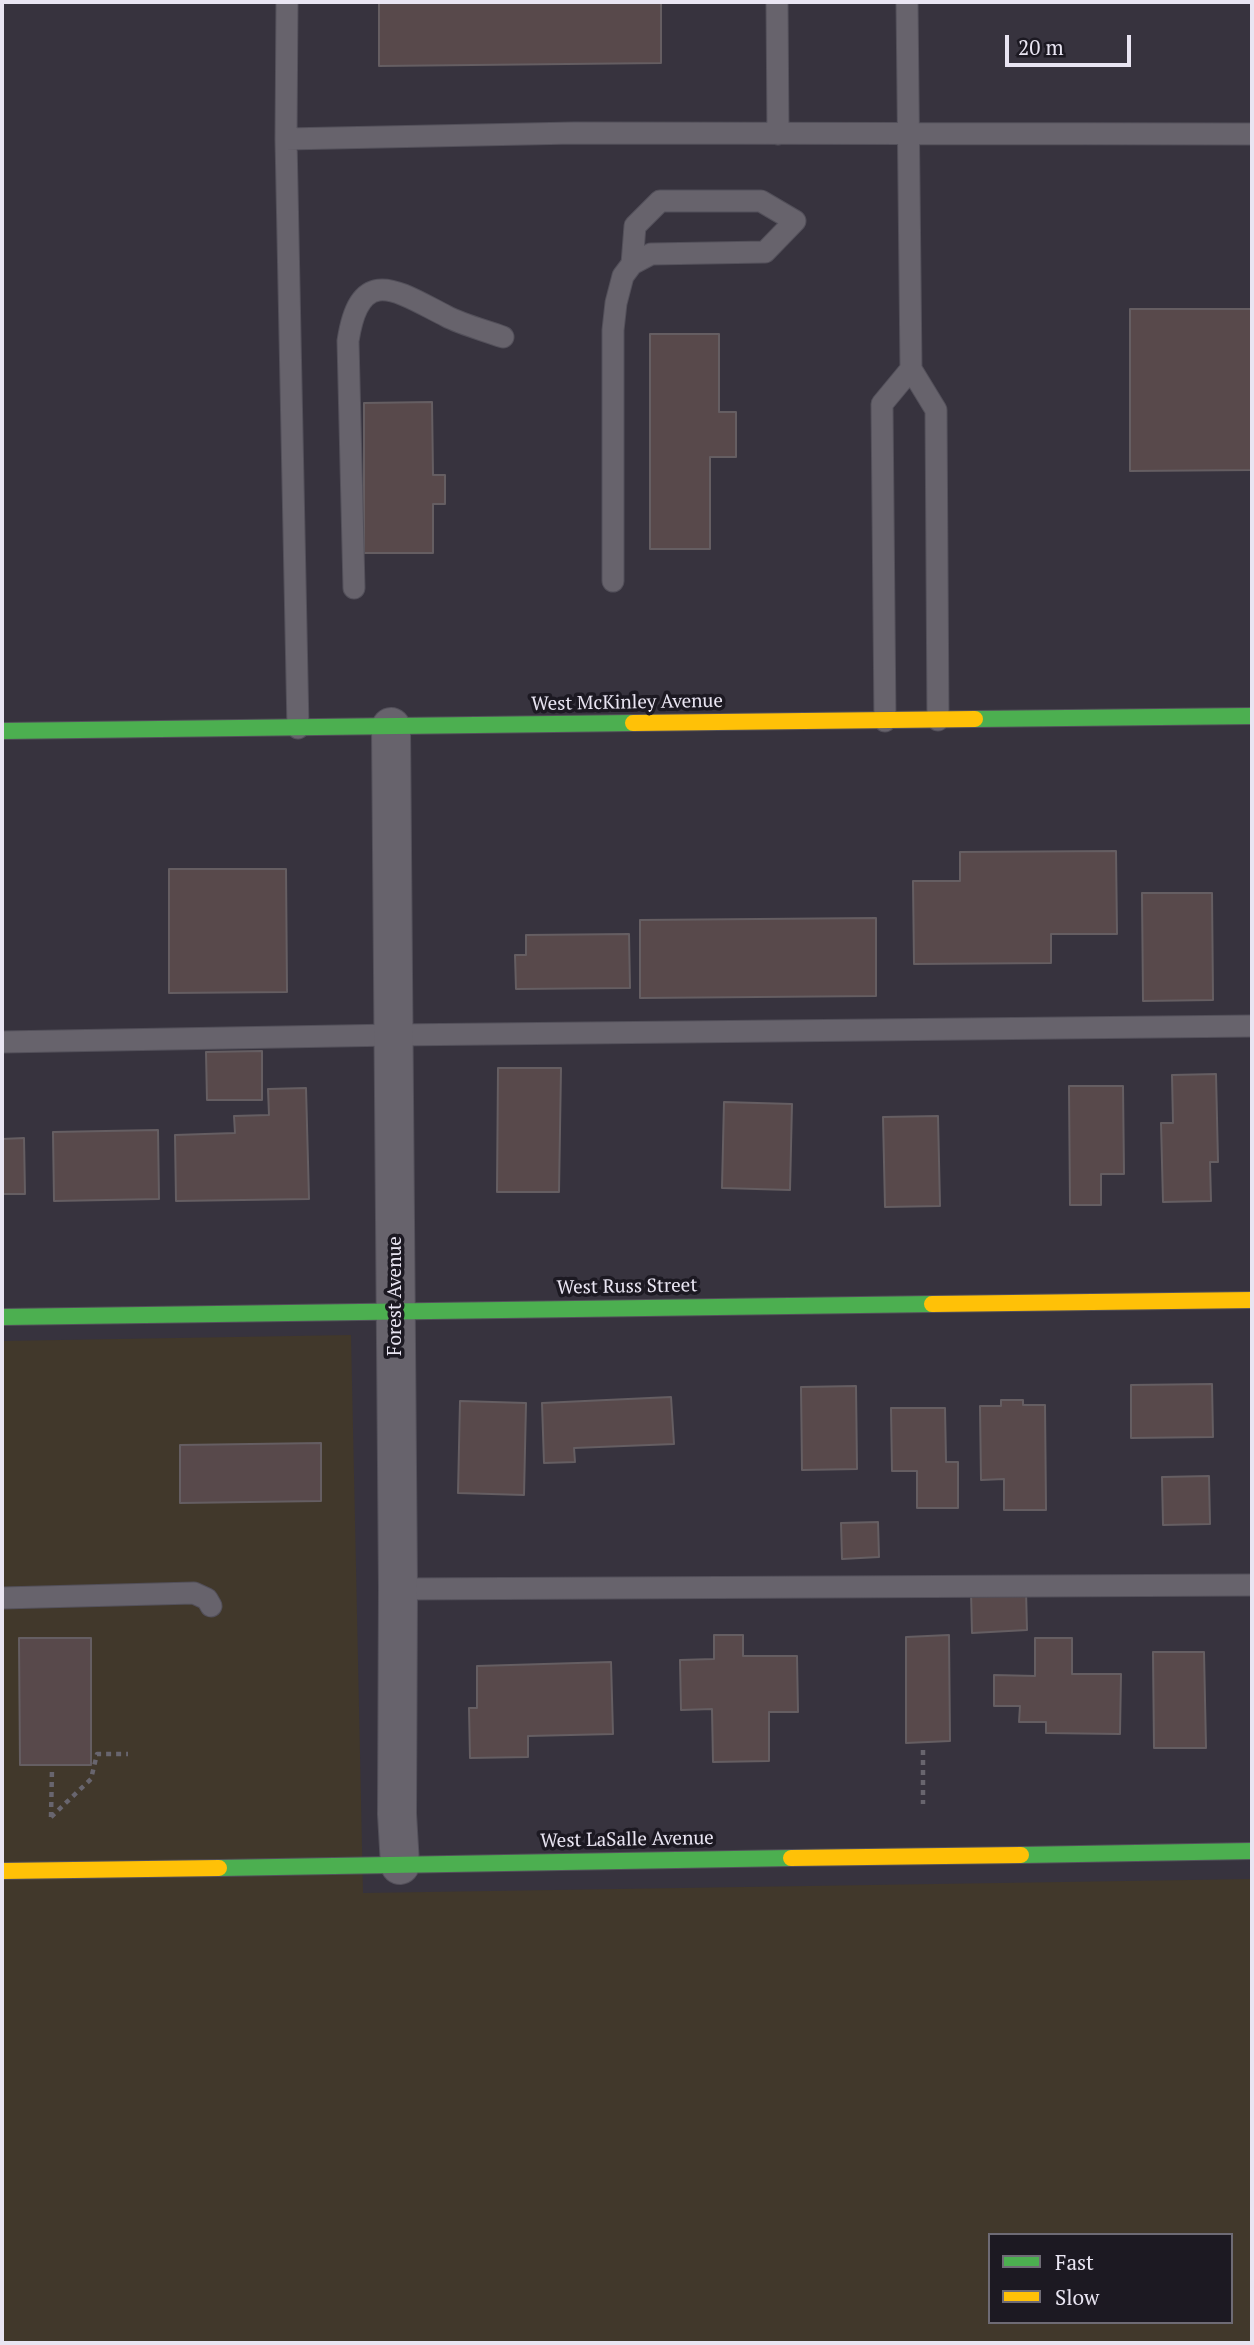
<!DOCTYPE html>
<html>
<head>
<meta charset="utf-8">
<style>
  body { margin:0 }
  #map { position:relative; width:1254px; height:2345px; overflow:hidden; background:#37333e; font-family:"PT Serif",serif }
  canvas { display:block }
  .frame { position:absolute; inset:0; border:4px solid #e9e5f2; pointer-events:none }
  .legend { position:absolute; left:988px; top:2233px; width:245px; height:91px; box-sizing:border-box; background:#1c1922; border:2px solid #6e6b75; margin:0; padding:9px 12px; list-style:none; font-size:21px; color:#e9e5f2 }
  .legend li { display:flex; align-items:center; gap:14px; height:35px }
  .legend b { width:35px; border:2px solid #6e6b75 }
  .scale { position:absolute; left:1005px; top:35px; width:126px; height:32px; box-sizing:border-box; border:4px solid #e9e5f2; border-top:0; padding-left:9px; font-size:21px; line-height:24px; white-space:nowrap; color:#e9e5f2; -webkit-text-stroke:5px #1c1922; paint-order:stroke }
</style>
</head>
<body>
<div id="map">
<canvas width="1254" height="2345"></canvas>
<div class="frame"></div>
<ul class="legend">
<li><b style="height:9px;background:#4caf50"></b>Fast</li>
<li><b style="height:9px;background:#ffc107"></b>Slow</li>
</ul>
<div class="scale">20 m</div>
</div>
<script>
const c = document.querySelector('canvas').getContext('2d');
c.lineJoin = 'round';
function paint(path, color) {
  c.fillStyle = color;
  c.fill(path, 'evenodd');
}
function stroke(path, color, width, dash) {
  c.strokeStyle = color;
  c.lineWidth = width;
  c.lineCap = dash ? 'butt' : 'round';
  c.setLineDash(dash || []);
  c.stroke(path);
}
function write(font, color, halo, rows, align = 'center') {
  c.font = font + ' "PT Serif",serif';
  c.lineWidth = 7;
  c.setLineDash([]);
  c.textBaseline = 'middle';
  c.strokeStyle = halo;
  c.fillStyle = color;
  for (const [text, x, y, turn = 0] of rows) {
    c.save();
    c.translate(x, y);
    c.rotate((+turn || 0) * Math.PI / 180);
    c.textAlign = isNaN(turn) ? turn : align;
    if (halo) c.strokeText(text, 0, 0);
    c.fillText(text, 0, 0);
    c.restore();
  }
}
paint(new Path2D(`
  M351,1335L363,1893L1252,1879V2343H2V1341ZM990,2235H1231V2322H990Z`), '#41382b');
const building = new Path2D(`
  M379,2H661V63L379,66Z
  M1130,309H1252V470L1130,471Z
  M650,334H719V412H736V457H710V549H650Z
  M432,402L433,475H445V504H433V553H364V403Z
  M1116,851L1117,934H1051V963L914,964L913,881H960V852Z
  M169,869H286L287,992L169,993Z
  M1142,893H1212L1213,1000L1143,1001Z
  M876,918V996L640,998V920Z
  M629,934L630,988L516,989L515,955H526V935Z
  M262,1051V1100H207L206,1052Z
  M498,1068H561L559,1192H497Z
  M1216,1074L1218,1162H1210L1211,1201L1163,1202L1161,1123H1173L1172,1075Z
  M1069,1086H1123L1124,1174H1101V1205H1070Z
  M306,1088L309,1199L176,1201L175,1135L235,1133L234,1116L269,1115L268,1089Z
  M724,1102L792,1104L790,1190L722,1188Z
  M938,1116L940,1206L885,1207L883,1117Z
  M158,1130L159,1199L54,1201L53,1132Z
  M24,1138L25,1194H2V1139Z
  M1212,1384L1213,1437L1131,1438V1385Z
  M856,1386L857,1469L802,1470L801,1387Z
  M671,1397L674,1444L574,1448L575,1462L544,1463L542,1403Z
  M1001,1400H1023V1405H1045L1046,1510H1004V1479L981,1480L980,1406H1001Z
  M460,1401L526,1403L524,1495L458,1493Z
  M891,1408H945L946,1462H958V1508H917V1471H892Z
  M321,1443V1501L180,1503V1445Z
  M1209,1476L1210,1524L1163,1525L1162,1477Z
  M878,1522L879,1557L842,1559L841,1523Z
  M1026,1590L1027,1630L972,1633L971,1592Z
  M714,1635H743V1656H797L798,1712H769V1761L713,1762L712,1709L681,1710L680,1660L714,1659Z
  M949,1635L950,1741L906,1743V1637Z
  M19,1638H91V1765H20Z
  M1035,1638H1072V1674H1121L1120,1734L1046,1733V1722H1019L1020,1706H994V1675L1035,1676Z
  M1153,1652H1204L1206,1748H1154Z
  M611,1662L613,1734L528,1736V1757L470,1758L469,1708H477V1666Z`);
paint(building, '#58494b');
stroke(building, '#655e62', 2);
const lane = new Path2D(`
  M287,2L286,139L298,728
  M777,2L778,134
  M907,2L911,369L936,410L938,720
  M286,139L574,133L1252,134
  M613,581V330L616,303L623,276L632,264L651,254L765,252L795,221L761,201H660L635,226L632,264
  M354,588L348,341C360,263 397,291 446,316C463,325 484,330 503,337
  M885,721L882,404L911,369
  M2,1042L394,1035L1252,1026
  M398,1589L1252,1585
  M2,1598L194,1593L207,1599L211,1606`);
const street = new Path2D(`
  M391,727L398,1589L397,1814L400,1865`);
const fast = new Path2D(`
  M975,719L1252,716
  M2,731L633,723
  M2,1317L932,1304
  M1021,1855L1252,1851
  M219,1868L791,1858`);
const slow = new Path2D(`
  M633,723L975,719
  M932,1304L1252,1300
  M791,1858L1021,1855
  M2,1871L219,1868`);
stroke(lane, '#53505a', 23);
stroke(street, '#53505a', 40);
stroke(fast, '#53505a', 18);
stroke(slow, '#53505a', 18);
stroke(new Path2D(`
  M923,1750V1804
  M51,1817L91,1779L97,1754H128
  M51,1817L52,1769`), '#68656e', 4.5, [5, 5]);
stroke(lane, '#67636c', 21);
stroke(street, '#67636c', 38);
stroke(fast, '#4caf50', 16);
stroke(slow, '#ffc107', 16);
write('19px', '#e9e5f2', '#1c1922', [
  ["West McKinley Avenue",627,703,-1],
  ["West Russ Street",627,1287,-1],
  ["Forest Avenue",396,1296,-90],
  ["West LaSalle Avenue",627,1840,-1]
]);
</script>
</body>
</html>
